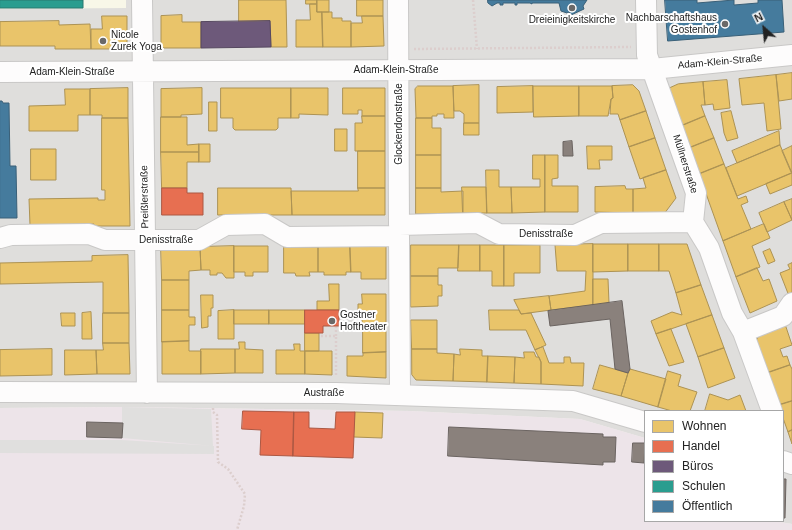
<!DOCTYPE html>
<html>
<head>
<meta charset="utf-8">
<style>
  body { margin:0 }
  #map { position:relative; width:792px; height:530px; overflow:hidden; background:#f0eeeb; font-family:Arial,sans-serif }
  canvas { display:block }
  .legend { position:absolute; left:644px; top:410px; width:140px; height:112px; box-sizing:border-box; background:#fff; border:1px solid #a7a7a7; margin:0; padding:5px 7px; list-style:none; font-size:12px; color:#222 }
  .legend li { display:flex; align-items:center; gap:8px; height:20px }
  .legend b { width:20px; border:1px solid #a7a7a7 }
  .north { position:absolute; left:744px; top:8px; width:40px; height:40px; -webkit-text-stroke:3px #fff; paint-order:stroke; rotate:333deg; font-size:11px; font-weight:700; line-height:16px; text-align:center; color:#222 }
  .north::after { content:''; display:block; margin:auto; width:14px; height:18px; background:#222; clip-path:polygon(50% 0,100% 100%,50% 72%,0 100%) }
</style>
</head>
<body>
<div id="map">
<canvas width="792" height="530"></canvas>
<ul class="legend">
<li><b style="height:11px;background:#e9c46a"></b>Wohnen</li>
<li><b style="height:11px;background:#e76f51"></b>Handel</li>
<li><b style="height:11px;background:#6d597a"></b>Büros</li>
<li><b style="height:11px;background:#2a9d8f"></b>Schulen</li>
<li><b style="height:11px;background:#457b9d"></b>Öffentlich</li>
</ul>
<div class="north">N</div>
</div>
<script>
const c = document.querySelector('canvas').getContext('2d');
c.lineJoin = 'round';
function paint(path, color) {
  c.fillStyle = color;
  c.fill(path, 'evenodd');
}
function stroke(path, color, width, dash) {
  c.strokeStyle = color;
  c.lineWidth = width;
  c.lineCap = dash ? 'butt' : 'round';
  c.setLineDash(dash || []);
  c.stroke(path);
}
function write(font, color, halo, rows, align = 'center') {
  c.font = font + ' Arial,sans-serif';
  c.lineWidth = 4;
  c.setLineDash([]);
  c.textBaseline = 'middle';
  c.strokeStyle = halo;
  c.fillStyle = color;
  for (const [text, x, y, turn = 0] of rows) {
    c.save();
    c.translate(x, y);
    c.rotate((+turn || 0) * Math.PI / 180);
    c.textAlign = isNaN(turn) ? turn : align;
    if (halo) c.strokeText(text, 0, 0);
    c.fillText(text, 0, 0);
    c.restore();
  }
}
paint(new Path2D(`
  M0,0H792V524L774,521H783V411H645V438L580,419L410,411L122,407L0,408Z`), '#dfdedc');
paint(new Path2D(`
  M122,407L410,411L580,419L645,438V521H774L792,524V530H0V408Z`), '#ede4e9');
paint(new Path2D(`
  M0,0H126V8L0,9Z`), '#f8f7e8');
paint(new Path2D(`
  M122,407L211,409L213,446L122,438Z
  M0,440H122L214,446V454L0,453Z`), '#e0dfde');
const homes = new Path2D(`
  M239,0H286L287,47H271L270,21L239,22Z
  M306,0H317V4H306Z
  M317,0H329V12H317Z
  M357,0H383V16H357Z
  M310,4H317V12H322L323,47H296V20H310Z
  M322,12H332V18H342V21H351V47H323Z
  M182,15V22H201V48H164L161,45V16Z
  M102,16H127V49H91V29H102Z
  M362,16H383L384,46L351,47V23H362Z
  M59,21V25L90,24L91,49H55V46H0V22Z
  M792,73V99L779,101L776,75Z
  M776,75L781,129L767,131L764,103L742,105L739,79Z
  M727,80L730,108L714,110L713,104L705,105L703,82Z
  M703,82L705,105H701L705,116L681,126L667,89L678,84Z
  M479,85V123H464V114L460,111H454L453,86Z
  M633,85L639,91L646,111L620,120L618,114H610L611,99L613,98L612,86Z
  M418,86H453L454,118H444V114H437V116H432V118H416L415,89Z
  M533,86H579V116L534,117Z
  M533,86V112L497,113V87Z
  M579,86H612L613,98L611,99L608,116H579Z
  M128,88V118H102V115H90V89Z
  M202,88V114L181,115V117H161V89Z
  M221,88H291V118H278V128L276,130H235L233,128V118H221Z
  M291,88H328V115L299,114V118H291Z
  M343,88H385V116H362V110H358V114H343Z
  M65,89H90V115H78V131H29V106L65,105Z
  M209,102H217V131H209Z
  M646,111L655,138L629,147L620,120Z
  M731,111L738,138L727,141L724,133L721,113Z
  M362,116H385V151H355V123H362Z
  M705,116L714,138L689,148L681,126Z
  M161,117H187V145L199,144V152H161Z
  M102,118H128L130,226H94V224L30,225L29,199L98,198V200H105V190H102Z
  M416,118H432V128H441V155H416Z
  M464,123H479V135H464Z
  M335,129H347V151H335Z
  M779,131L780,145L737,163L732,151Z
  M655,138L666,170L640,179L629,147Z
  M714,138L724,164L699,174L689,148Z
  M199,144H210V162H199Z
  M780,145L792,173L737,196L726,168Z
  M587,146H612V160H599L600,169H588Z
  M792,146V172H791L782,151Z
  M31,149H56V180H31Z
  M358,151H385V188H358Z
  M161,152H199V162H187V188H162Z
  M416,155H441V188H416Z
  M533,155H545V212L512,213L511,187H540V179H533Z
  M545,155H558V178L552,179V186H578V212H545Z
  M724,164L738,199L746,196L748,202L741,205L751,229L723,241L699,174Z
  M486,170H499V187H511L512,213H487Z
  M666,170L676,198L664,214L633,213V189L646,188L643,178Z
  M792,173V185L770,194L766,184Z
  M625,186L626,189H633V213L595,212V187Z
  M462,187H486L487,213H463Z
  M218,188H291L292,215H218Z
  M358,188H385V215H292L291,191H358Z
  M416,188H441V192L463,191V213L416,214Z
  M792,199V220L784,202Z
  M784,202L792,220L767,232L759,213Z
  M764,224L770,238L752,246L760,267L736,277L723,241Z
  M593,244V305L551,310L549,296L585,291L586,271H557L555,245Z
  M593,244H628V271L593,272Z
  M628,244H659V271H628Z
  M659,244H687L701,285L676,293L669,271H659Z
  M411,245H459L458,268H438V276H411Z
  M459,245H480V271H458Z
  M480,245H504V286H492V271H480Z
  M504,245H540V273H514V286H504Z
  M234,246V278H226L222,273H217V275H210V270H201L200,247Z
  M234,246H268V272H253V276H245V272H234Z
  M350,246H386V279H361V272H351Z
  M350,246L351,272H346V275H324V272H318V247Z
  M161,247H200L201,270L189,271V280H162Z
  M284,247H318V272H309L310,276H296L295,273H284Z
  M770,249L775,261L768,264L763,252Z
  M128,255L129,313H103V282L0,284V263L92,261V256Z
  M792,263V295L789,296L780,273L790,269L788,265Z
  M757,268L763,281L769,279L777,301L750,313L736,277Z
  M411,276H438V285H442V296H438V306L411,307Z
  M593,279H608L609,303L593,305Z
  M162,280H189V310H162Z
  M329,284H339V310H317V301H329Z
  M701,285L712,315L656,334L651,321L672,312L682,315L676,293Z
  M362,294H386V324H362V314H358V304H362Z
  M201,295H213V308H211V316H208V327L202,328Z
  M549,296L551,310L521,314L514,300Z
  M162,310H189V317H195V325H189V341L162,342Z
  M234,310H269V324H234Z
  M234,310V339H218V311Z
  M269,310H305V324H269Z
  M489,310H519L521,314L531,313L546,345L535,350L526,330H490Z
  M91,312L92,339H82V313Z
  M61,313H75V326H62Z
  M103,313H129V343H103Z
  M712,315L724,348L698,357L686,324Z
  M411,320H437V349H412Z
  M363,324H386V352L363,353Z
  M785,324L792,345L780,349L783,357L787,356L790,365L767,373L756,341L759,335Z
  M671,329L684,362L669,366L656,334Z
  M305,333H319V351H305Z
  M189,341V351H201V374H162V342Z
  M239,342H245V349L263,350V373H235V349H239Z
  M103,343H129L130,374H97L96,350H103Z
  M294,344H300V351H305V374H276V350H294Z
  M543,347L549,363H564V357H570L571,363H584L583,386L541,384V362L535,350Z
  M724,348L735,378L708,388L698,357Z
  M52,349V375L0,376V350Z
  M201,349H235V373L201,374Z
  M412,349H437V353L454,354L453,381L416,380L412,375Z
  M460,349L482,350V356H488L487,382L453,381L454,354L460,355Z
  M65,350H96L97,374L65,375Z
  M305,351H332V375L305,374Z
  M386,352V378L347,376V356H363V353Z
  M524,352H534L536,357H539L541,362V384L514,383L515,357L524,358Z
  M488,356L515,357L514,383L487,382Z
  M600,365L628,373L621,396L593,389Z
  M790,365L792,369V401L779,405L767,373Z
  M630,369L666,379L658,407L621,396L628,373Z
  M668,371L681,375L678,386L697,392L690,411H672L658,407Z
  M710,394L728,400L740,395L746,411H705Z
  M792,401V430L788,432L783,418V411H781L779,405Z
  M355,412L383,413L382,438L354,437Z
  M792,430V444L788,432Z`);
paint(homes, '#e9c46a');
stroke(homes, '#ad9354', 1);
const shops = new Path2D(`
  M162,188H187V193H203V215H162Z
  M305,310H339V326H323V333H305Z
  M243,411L294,412L293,456L260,455L261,430L242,429Z
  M294,412H309V428L335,429L336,412H355L353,458L293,456Z`);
paint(shops, '#e76f51');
stroke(shops, '#ac5843', 1);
const offices = new Path2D(`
  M270,21L271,47L201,48V22Z`);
paint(offices, '#6d597a');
stroke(offices, '#564860', 1);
const schools = new Path2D(`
  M0,0H83V8H0Z`);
paint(schools, '#2a9d8f');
stroke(schools, '#28786e', 1);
const public = new Path2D(`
  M488,0H587L583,6L584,9L571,15L569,12L567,13L561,11L559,3H532V4L530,3H517V5H515V3H503V5H500V3H497L492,6L488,3Z
  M665,0H697V3L734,0V5L758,3V0H782L784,32L668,41Z
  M0,101H2L3,103H9L10,166H16L17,218H0Z`);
paint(public, '#457b9d');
stroke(public, '#3a6078', 1);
const industry = new Path2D(`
  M572,141L573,156H563V142Z
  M622,301L630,369L628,373L615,369L610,319L550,326L548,311Z
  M87,422L123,423L122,438L87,437Z
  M449,427L603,434V437H616L615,462H603V465L448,456Z
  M633,443H645L644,463L632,462Z
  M783,479H786L785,518H783Z`);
paint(industry, '#8a817c');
stroke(industry, '#6b6461', 1);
const minor = new Path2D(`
  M142,0L147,393
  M398,0L399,225L478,223L499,234L575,235L601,223L693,222
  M646,0L647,55L696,193L693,222L709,248L732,313L743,332L772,411
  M0,72L652,69L792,55
  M0,238L11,235L89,234L105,240H199L226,225L265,224L287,237L399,236L400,394
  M743,332L783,316L792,303
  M0,392L336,393L573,401L645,422
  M783,461L792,464`);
stroke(minor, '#c9c8c7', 22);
stroke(new Path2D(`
  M473,0L477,49
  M414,49L631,47
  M321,336H336V377
  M336,336V327
  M213,408V412L217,415L218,462L228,469L245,494L244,506L237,530`), '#dccecd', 2.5, [2, 2]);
stroke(minor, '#fdfcfc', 20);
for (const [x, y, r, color] of [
  [572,8,4,"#6a6968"],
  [725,24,4,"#6a6968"],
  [103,41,4,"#6a6968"],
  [332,321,4,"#6a6968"]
]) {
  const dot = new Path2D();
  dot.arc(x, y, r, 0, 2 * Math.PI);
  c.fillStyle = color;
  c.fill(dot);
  stroke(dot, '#fff', 1.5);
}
write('10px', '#222', '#fff', [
  ["Nachbarschaftshaus",717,18,"right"],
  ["Gostenhof",717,30,"right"],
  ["Dreieinigkeitskirche",572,20,"center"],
  ["Nicole",111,35],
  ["Zurek Yoga",111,47],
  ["Gostner",340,315],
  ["Hoftheater",340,327]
], 'left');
write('10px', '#222', '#fff', [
  ["Adam-Klein-Straße",720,62,-5],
  ["Adam-Klein-Straße",396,70],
  ["Adam-Klein-Straße",72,72],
  ["Glockendonstraße",399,124,-90],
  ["Müllnerstraße",685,164,72],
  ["Preißlerstraße",145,197,-91],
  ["Denisstraße",546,234],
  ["Denisstraße",166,240],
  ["Austraße",324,393]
]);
</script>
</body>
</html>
